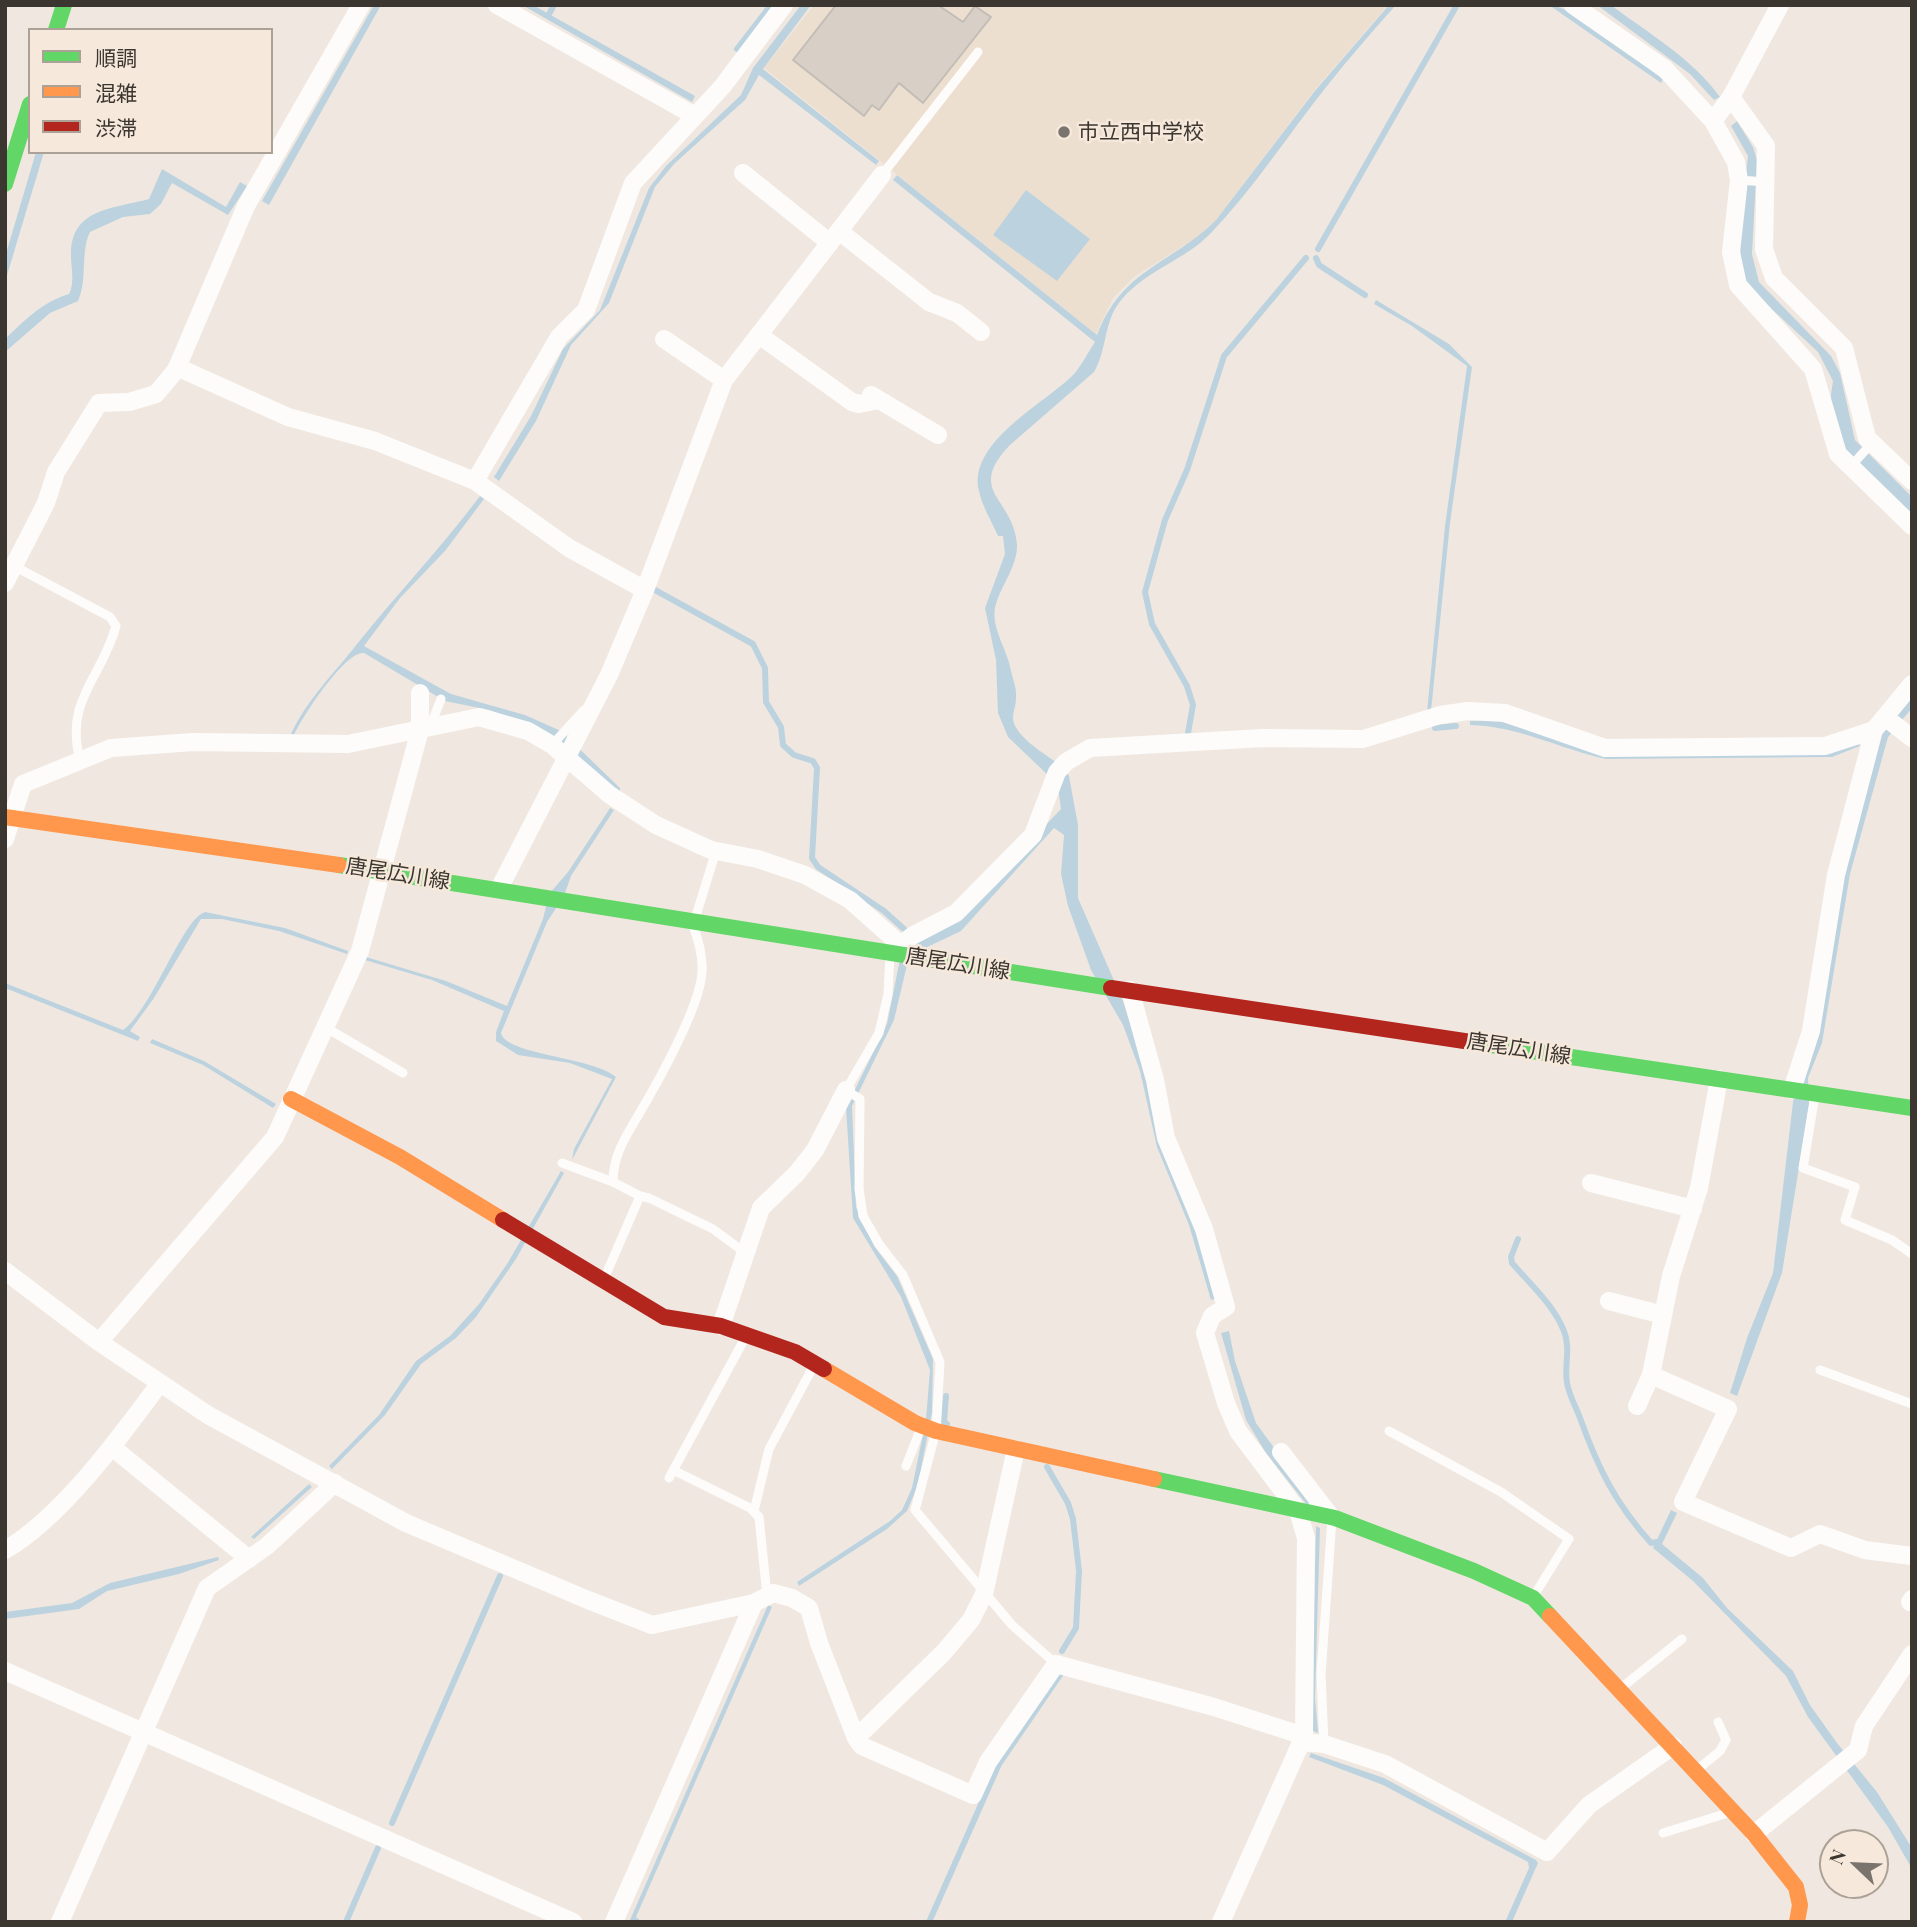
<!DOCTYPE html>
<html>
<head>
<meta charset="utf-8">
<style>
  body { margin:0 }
  #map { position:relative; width:1917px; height:1927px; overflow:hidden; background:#f0e8e0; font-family:"Playfair Display","Noto Sans JP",serif }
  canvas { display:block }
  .frame { position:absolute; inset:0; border:7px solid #3b3630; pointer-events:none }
  .legend { position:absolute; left:28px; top:28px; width:245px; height:126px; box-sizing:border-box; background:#f6e8da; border:2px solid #aba196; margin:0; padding:9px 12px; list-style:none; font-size:21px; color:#3b3630 }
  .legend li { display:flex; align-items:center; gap:14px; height:35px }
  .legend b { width:35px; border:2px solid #aba196 }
  .north { position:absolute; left:1819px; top:1829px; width:70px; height:70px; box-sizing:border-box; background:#f6e8da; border:2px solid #aba196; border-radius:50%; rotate:293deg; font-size:19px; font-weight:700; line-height:28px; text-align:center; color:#3b3630 }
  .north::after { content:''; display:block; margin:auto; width:24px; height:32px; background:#7a746e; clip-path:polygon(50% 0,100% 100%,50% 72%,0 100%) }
</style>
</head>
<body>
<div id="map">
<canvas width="1917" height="1927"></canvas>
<div class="frame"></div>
<ul class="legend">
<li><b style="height:9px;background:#63d668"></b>順調</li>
<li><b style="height:9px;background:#ff974d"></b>混雑</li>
<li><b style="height:9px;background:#b3261e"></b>渋滞</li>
</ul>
<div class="north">N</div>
</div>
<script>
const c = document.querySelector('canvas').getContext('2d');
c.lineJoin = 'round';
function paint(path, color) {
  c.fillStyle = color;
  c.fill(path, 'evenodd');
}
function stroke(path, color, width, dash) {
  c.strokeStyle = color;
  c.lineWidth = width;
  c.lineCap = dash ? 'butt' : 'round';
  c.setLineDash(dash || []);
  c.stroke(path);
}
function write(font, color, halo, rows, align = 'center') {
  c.font = font + ' "Playfair Display","Noto Sans JP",serif';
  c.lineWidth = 5;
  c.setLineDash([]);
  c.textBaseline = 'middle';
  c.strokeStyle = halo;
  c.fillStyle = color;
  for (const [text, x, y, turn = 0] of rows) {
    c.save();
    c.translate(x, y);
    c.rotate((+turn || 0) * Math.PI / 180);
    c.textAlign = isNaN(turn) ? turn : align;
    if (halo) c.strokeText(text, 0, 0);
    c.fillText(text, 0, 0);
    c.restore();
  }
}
paint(new Path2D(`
  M814,5H1388L1313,92L1216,220L1196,238L1135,276L1113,298L1096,334L764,68Z`), '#eddfd0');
paint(new Path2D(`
  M374,5H381L269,205L262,201Z
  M522,5H533L695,96L692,102Z
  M801,5H811L763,69L879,161L876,165L759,75L745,100L674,164L655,187L609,303L571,345L536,421L499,481L494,477L531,416L563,349L600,310L649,188L666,166L741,95L753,68Z
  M1389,5H1396C1372,32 1349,58 1327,86C1288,135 1254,188 1211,233C1185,260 1147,270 1122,299C1103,321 1108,348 1094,372L1010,445C965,492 1014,498 1017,544C1018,565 1002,584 996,604C989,626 1008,650 1011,671C1013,679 1017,689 1016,698C1016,710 1009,717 1017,729C1027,745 1051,757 1066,770L1069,776L1078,825V898L1123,1001L1217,1298L1211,1300L1189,1225L1157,1147L1140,1071L1123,1025L1091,970L1068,906L1061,874L1064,835L1054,828L961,931L925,948L907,965L894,1020L852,1106L856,1207L874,1246L897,1276L933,1359L932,1412L918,1485L907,1511L887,1529L799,1586L797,1582L890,1521L902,1510L912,1488L926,1419L930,1370L901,1297L853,1218L846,1108L887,1024L900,959L926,935L951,925L1061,809L1058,788L1053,780L1008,737L998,713L996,660L985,608L1005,554L1003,536H998C992,522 982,506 979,491C967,442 1046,403 1074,374C1082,365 1088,352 1095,342L893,180L897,175L1097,335C1123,268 1169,266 1216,220L1314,92Z
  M1549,5C1572,5 1641,63 1663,79L1661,83Z
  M1597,5H1611C1648,33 1693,59 1720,97L1714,100L1690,74Z
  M1737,121L1753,147L1757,160L1752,254L1759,282L1831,356L1840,373L1855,440L1912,497V520L1849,456L1841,443L1830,401L1833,381L1818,352L1747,286L1741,268L1739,229L1748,156L1731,126Z
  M36,152H44L5,282V257Z
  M162,169L226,207L240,182L247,186L228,215L172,183L161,204L150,214L123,217L90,232C80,253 88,279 78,301L50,313L5,352V339C25,320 42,302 69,294C75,283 71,268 71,256C70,208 113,209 149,199Z
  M1026,190L1090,239L1057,281L993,235Z
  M1376,300L1449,344L1472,367L1450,523L1431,711L1427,712L1445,526L1467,366L1412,326L1374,304Z
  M480,496L484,499L445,551L400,598L364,646L451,694L525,715L561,731L620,788V794L534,726L489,710L445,701L364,653C345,651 302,717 294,735L291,734C308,698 333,675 357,644C397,594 441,548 480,496Z
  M1912,696V708L1888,737L1850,874L1822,1043L1808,1078L1809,1105L1782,1273L1737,1396L1730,1393L1747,1338L1773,1273L1793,1102L1844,875L1882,732Z
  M1496,720L1592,751L1858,742L1860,746L1832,757L1606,759C1560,749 1518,726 1470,725V721Z
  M610,808L614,810L571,876L564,896L547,922L501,1033C506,1055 593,1057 616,1077L572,1160L574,1149L612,1079L570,1063L518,1055L496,1041V1032L504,1011L432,980L365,960L366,957L446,981L507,1006L543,919L549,894L568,872Z
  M205,912L285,928L348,951L347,954L279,931L222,919H201L154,998L130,1031L140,1037L138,1041L5,988V983L123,1030C152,1010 182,919 205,912Z
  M152,1039L204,1061L276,1104L273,1108L203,1065L150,1043Z
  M561,1171L564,1173L516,1259L476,1317L456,1338L421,1364L385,1415L332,1469L329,1466L379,1415L416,1361L450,1336L479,1304L507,1264Z
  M1229,1331L1235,1361L1256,1423L1312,1500L1307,1505L1266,1453L1246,1420L1221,1333Z
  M309,1484L312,1487L254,1539L251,1537Z
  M1671,1510L1677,1513L1662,1544L1703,1578L1727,1608L1793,1671L1810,1705L1837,1743L1877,1792L1912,1848V1869L1888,1827L1808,1717L1786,1676L1693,1581L1653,1548Z
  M1316,1526L1320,1528L1315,1698L1318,1733L1311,1730Z
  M218,1557L219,1560L179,1574L107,1591L79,1609L5,1619V1612L72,1603L110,1583Z
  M768,1605L772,1607L636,1917L642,1922L630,1920Z
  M1311,1753L1384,1778L1536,1860L1538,1863L1512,1922H1505L1529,1868L1528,1862L1383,1785L1309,1757Z`), '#bcd3df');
stroke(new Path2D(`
  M548,16L554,5
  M737,49L771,5
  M1318,249L1457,5
  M1316,258L1319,265L1365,295
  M655,590L753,644L765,668L766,702L781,727L783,745L794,755L813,761L817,768L812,858L818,867L884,911L904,929
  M1435,728L1456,726
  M1188,733L1193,705L1187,686L1152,624L1145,592L1165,520L1187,470L1224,356L1306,258
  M1518,1239L1511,1257L1512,1263C1530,1284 1553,1304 1564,1331C1571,1349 1564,1365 1567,1383C1569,1395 1576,1407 1580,1418C1598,1468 1615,1503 1651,1543L1657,1542
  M946,1396L944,1422L947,1424
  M1047,1467L1068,1503L1073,1519L1079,1571L1076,1628L1062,1651
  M392,1823L500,1576
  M346,1922L378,1848
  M929,1922L999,1764L1062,1672`), '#bcd3df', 6);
const building = new Path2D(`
  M836,5H938L963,22L975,6L991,17L923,103L899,83L879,110L872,105L864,116L793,60Z`);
paint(building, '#d8d0c6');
stroke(building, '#c3bdb7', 2);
stroke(new Path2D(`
  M882,175L978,52
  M1739,180L1766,182
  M1852,465L1871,444
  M14,566L110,617L116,626C102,678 64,700 80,760
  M430,727L441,699
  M552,745L584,710
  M695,919L716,851
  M890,954L888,994L879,1033L846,1090L860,1099L859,1189L863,1216L879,1244L903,1275L940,1362L936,1431L915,1510L1012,1625L1056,1664
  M325,1027L403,1073
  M1815,1095L1803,1168L1855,1187L1845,1220L1892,1240L1912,1254
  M562,1163L613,1182
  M640,1196L649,1198L713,1229L744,1252
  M604,1279L640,1196L613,1182C613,1155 626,1136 639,1114C658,1082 700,1007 702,972C703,955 698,940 693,925
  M1820,1370L1912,1404
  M1389,1431L1501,1492L1569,1539L1535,1594
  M906,1466L921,1428
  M673,1470L750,1508L759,1517L767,1596
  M669,1478L745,1338
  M754,1511L769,1449L814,1365
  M1621,1688L1682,1639
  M1324,1744L1321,1674L1332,1519
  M1698,1769L1720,1751L1726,1740L1718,1722
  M1663,1833L1728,1813`), '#fdfcfa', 9);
stroke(new Path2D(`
  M497,5L695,116
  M1573,5L1665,69L1713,121L1736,162L1739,180L1731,252L1738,285L1813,369L1838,454L1912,526
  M1731,97L1766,146L1764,249L1774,278L1844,348L1867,438L1912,481
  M1713,121L1731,97L1780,5
  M743,173L830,243
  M839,231L929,302L957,313L981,332
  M759,335L852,402L859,404L879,400
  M664,339L724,380
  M177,367L288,417L375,441L475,481
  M871,395L938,435
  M5,583L46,503L56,472L99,403L129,402L156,394L176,370L246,206L361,5
  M645,590L569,548L475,481L559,337L586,310L633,183L722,87L784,5
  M1886,718L1912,738
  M5,839L23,784L111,748L193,742L348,744L479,717L528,731L552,745L610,795L656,825L711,850L758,859L805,875L850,900L902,946
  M499,889L609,675L645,590L724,380L882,175
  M890,953L912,936L956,913L1033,835L1057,772L1066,762L1090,748L1263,738L1363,739L1440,715L1468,711L1505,713L1605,748L1825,746L1874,730L1912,684
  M1130,990L1155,1080L1166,1138L1204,1229L1226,1307L1212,1316L1205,1333L1226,1403L1238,1431L1298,1511L1306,1538L1304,1736L1221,1922
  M1792,1090L1811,1031L1836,875L1874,730
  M1591,1183L1693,1209
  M5,1271L99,1342L208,1415L406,1523L588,1600L652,1625L754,1603L773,1593L792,1598L809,1608L819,1643L856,1738L944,1652L971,1620L984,1594L1016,1449
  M1609,1301L1663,1315
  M721,1326L761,1208L797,1173L815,1150L846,1090
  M99,1342L275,1137L360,951L420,730V693
  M1651,1375L1728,1409L1683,1502L1791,1548L1820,1534L1865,1550L1912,1556
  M1637,1406L1651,1375L1671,1276L1699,1188L1719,1079
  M112,1447L249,1559
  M1281,1452L1332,1518
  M5,1550C61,1518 121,1436 160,1383
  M1910,1602L1912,1599
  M5,1671L573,1922
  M856,1738L862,1746L973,1795L988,1762L1056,1664L1214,1707L1304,1736
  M1301,1742L1324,1744L1385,1764L1547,1852L1589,1805L1673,1746
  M1754,1834L1858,1750L1864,1726L1912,1654
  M60,1922L207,1588L267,1546L335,1483
  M614,1922L754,1603`), '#fdfcfa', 18);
stroke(new Path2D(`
  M56,30L64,5
  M5,184L30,104
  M339,865L1111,988
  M1471,1042L1912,1108
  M1154,1479L1335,1518L1474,1571L1533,1598L1550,1616`), '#63d668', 16);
stroke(new Path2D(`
  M5,817L339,865
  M291,1099L400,1157L503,1220
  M824,1369L915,1423L936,1431L1154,1479
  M1550,1616L1754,1834L1796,1887L1800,1905L1797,1922`), '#ff974d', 16);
stroke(new Path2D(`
  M1111,988L1471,1042
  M503,1220L664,1317L721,1326L795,1352L824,1369`), '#b3261e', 16);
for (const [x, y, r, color] of [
  [1064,132,7,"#7a746e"]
]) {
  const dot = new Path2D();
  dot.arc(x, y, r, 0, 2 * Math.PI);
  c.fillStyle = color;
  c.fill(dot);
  stroke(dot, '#f6e8da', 2.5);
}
write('21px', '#3b3630', '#f6e8da', [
  ["市立西中学校",1078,132]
], 'left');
write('21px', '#3b3630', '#f6e8da', [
  ["唐尾広川線",398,874,9],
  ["唐尾広川線",958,964,9],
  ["唐尾広川線",1519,1049,9]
]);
</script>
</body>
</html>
